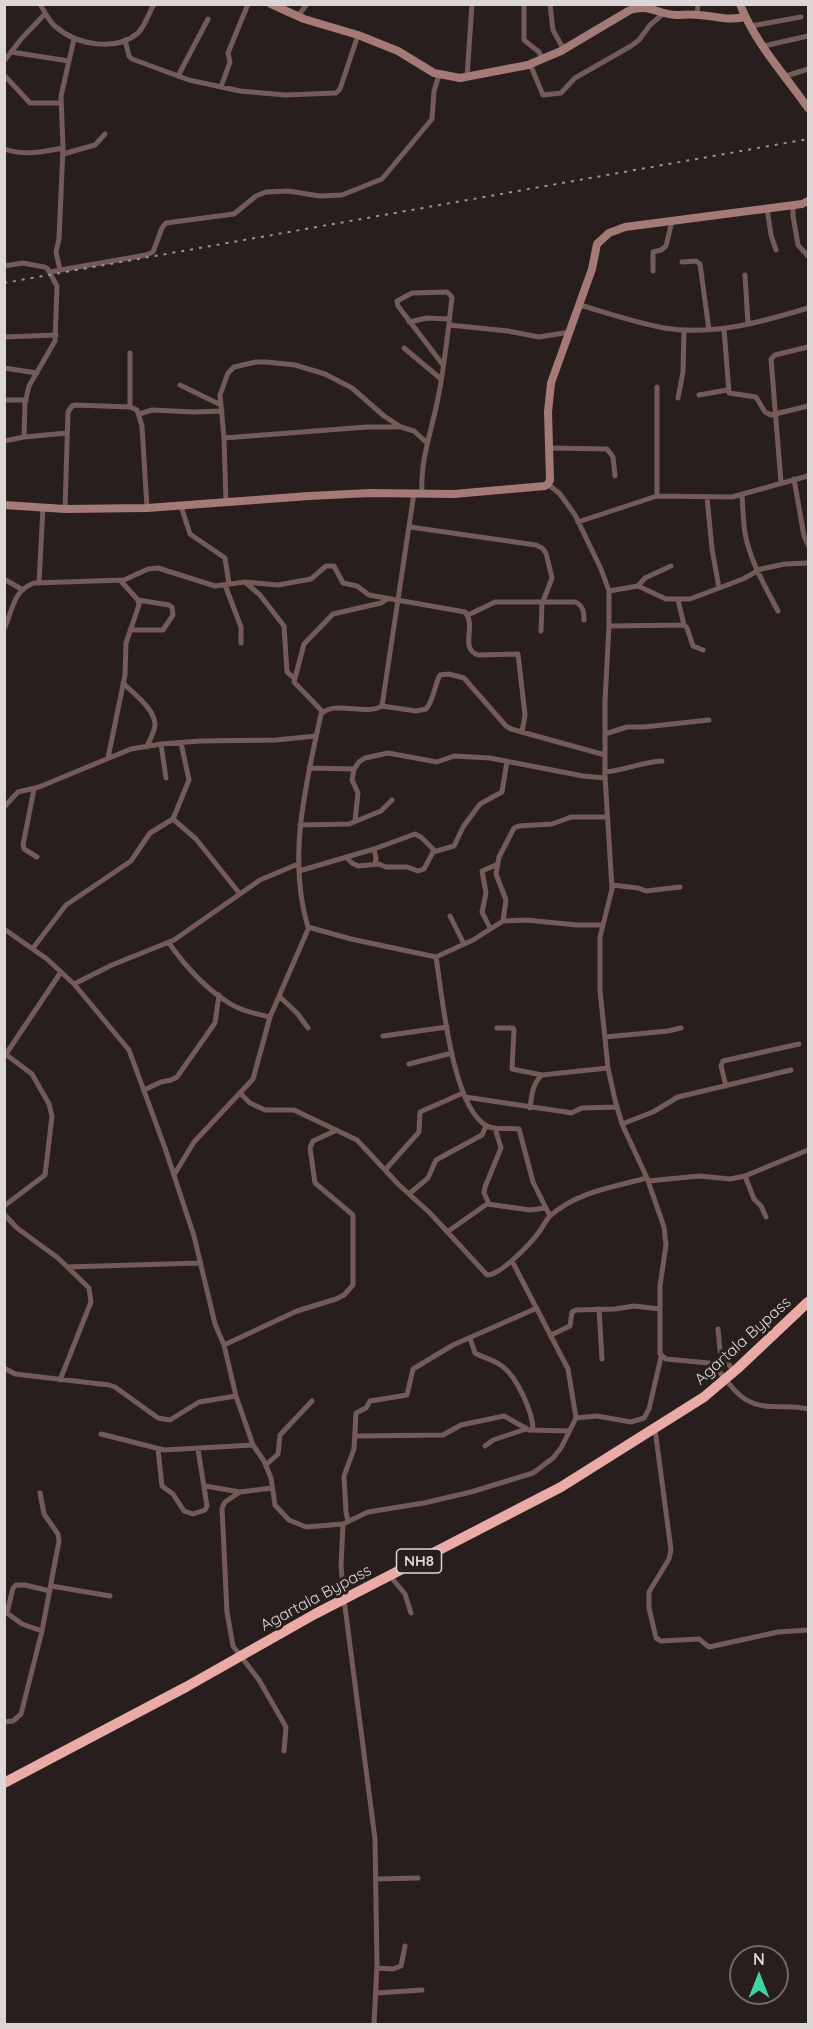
<!DOCTYPE html>
<html>
<head>
<meta charset="utf-8">
<style>
  body { margin:0 }
  #map { position:relative; width:813px; height:2029px; overflow:hidden; background:#281e1d; font-family:Quicksand,sans-serif }
  canvas { display:block }
  .frame { position:absolute; inset:0; border:6px solid #ddd6d6; pointer-events:none }
  .north { position:absolute; left:729px; top:1945px; width:60px; height:60px; box-sizing:border-box; background:#281e1d; border:2px solid #706867; border-radius:50%; rotate:0deg; font-size:16px; font-weight:700; line-height:24px; text-align:center; color:#ddd6d6 }
  .north::after { content:''; display:block; margin:auto; width:21px; height:27px; background:#3fd4a2; clip-path:polygon(50% 0,100% 100%,50% 72%,0 100%) }
</style>
</head>
<body>
<div id="map">
<canvas width="813" height="2029"></canvas>
<div class="frame"></div>
<div class="north">N</div>
</div>
<script>
const c = document.querySelector('canvas').getContext('2d');
c.lineJoin = 'round';
function stroke(path, color, width, dash) {
  c.strokeStyle = color;
  c.lineWidth = width;
  c.lineCap = dash ? 'butt' : 'round';
  c.setLineDash(dash || []);
  c.stroke(path);
}
function write(font, color, halo, rows, align = 'center') {
  c.font = font + ' Quicksand,sans-serif';
  c.lineWidth = 6;
  c.setLineDash([]);
  c.textBaseline = 'middle';
  c.strokeStyle = halo;
  c.fillStyle = color;
  for (const [text, x, y, turn = 0] of rows) {
    c.save();
    c.translate(x, y);
    c.rotate((+turn || 0) * Math.PI / 180);
    c.textAlign = isNaN(turn) ? turn : align;
    if (halo) c.strokeText(text, 0, 0);
    c.fillText(text, 0, 0);
    c.restore();
  }
}
stroke(new Path2D(`
  M40,4C45,12 49,22 56,27C77,45 116,52 138,33C145,26 149,13 154,4
  M524,4V40L539,52L542,59
  M550,4L553,30L564,50
  M697,15L698,4
  M298,16L307,4
  M751,26L801,17
  M125,40L129,56L132,59L189,80L240,91L285,95L336,93L340,89L358,35
  M764,46L808,36
  M11,52L69,61
  M4,61L22,38L45,14
  M530,64L543,95L561,93L575,78L631,46L639,40L650,25L665,12
  M4,75L30,103H61
  M178,76L208,19
  M467,77L472,4
  M783,77L808,69
  M221,87L230,62L228,53L248,4
  M4,149C25,156 42,152 63,148
  M63,154L95,145L105,134
  M793,205V216L798,245L808,256
  M767,208L771,235L776,250
  M682,262L696,261L700,264L709,330
  M4,266L23,263L44,267L47,268L57,286L55,341L29,386L25,403L24,437
  M60,270L56,252L59,239L63,148L61,96L74,39
  M653,271V252L661,250L666,246L672,221
  M49,272L146,255L153,252L162,228L166,223L234,214L256,196L266,192L288,191L320,196L342,195L382,179L432,119L434,91L439,75
  M745,275L748,324
  M580,305C607,313 636,323 664,328C713,336 762,322 808,308
  M409,322L427,318L449,319
  M449,325L508,331L539,337L570,332
  M724,329L729,393L756,397L765,412L771,415L808,406
  M4,337L56,335
  M404,348L441,379
  M130,353V407
  M4,368L37,373
  M180,385L221,405
  M699,395L727,390
  M678,398L683,372L684,330
  M4,400H26
  M139,414L152,410L194,412L222,411
  M224,438L367,427H401L414,431L426,442
  M4,441L24,437L67,433
  M550,448L607,449L613,457L615,476
  M794,479L804,536L808,545
  M781,482L771,359L775,355L808,347
  M548,484L560,494L575,515L601,569L609,591V626L605,701V776L612,889L600,937V990L608,1068L615,1100L622,1124L647,1178L664,1227L666,1245L660,1286V1354L666,1359L709,1363C722,1370 730,1390 745,1399C765,1412 787,1403 808,1409
  M414,493L382,706C366,716 334,700 321,714C306,784 287,857 308,927L351,939L436,957L473,940L503,921L526,920L577,925H602
  M422,493C420,460 432,430 438,398C445,364 448,330 452,297L447,292L412,293L397,301L398,306L443,365
  M742,495C743,508 743,520 745,533C750,561 765,586 778,611
  M657,496V387
  M707,497L712,549L719,588
  M226,503L224,438L220,395L228,373L234,367L256,362H266L295,365L325,374L352,388L384,416L401,427
  M181,506L190,534L225,558L229,584
  M65,509L68,412L72,406L76,405L130,407L137,410L142,426L147,508
  M578,522L657,496L732,497L808,476
  M410,527L536,545L542,548L546,553L552,578L542,604L541,631
  M4,579L23,590
  M245,582L260,595L284,626L287,672L294,678
  M39,583L43,507
  M225,585L241,627V643
  M638,586L645,578L671,566
  M609,591L638,586L666,599H690L743,579L761,569L785,564L808,563
  M678,600L684,625
  M468,615L495,602H575C583,605 584,612 584,620
  M609,626L684,625L687,628L693,646L703,650
  M4,629C13,611 12,591 34,583L124,580L148,569L158,568L215,586L245,582L278,585L311,579L326,566H334L343,583L357,586L369,595L465,612C477,626 459,648 478,655L518,654L525,715L522,732
  M130,630H163L173,615L172,607L169,605L138,600
  M123,683C134,694 154,708 155,724C155,732 149,740 147,747
  M382,706L416,711L426,709C434,700 434,686 440,675L449,674L464,678L506,726L511,729L605,755
  M322,711L294,682L304,644L333,614L381,603L387,599
  M605,734L627,727H644L709,720
  M161,744L166,778
  M108,758L125,675L126,643L139,605L138,600L120,580
  M309,768L354,769
  M605,772C626,770 641,762 662,761
  M34,789L23,845L24,849L37,857
  M4,807L18,792L39,787L131,749L161,744L200,741L276,740L316,736
  M173,819L196,839L240,894
  M355,821L358,793L352,780L354,769L359,762L365,758L388,753L437,762L454,756L490,758L583,776L605,778
  M300,825L349,824L381,811L392,800
  M374,849L376,858L375,864
  M433,852L454,846L463,827L480,804L502,792L507,761
  M299,871L374,849L415,834L421,837L433,849V852L424,869L418,871L407,867H386L379,864L358,866L352,863L346,857
  M612,885L638,888L646,891L680,887
  M450,916L464,944
  M503,921L506,900L496,874L499,857L514,828L519,826L552,824L571,817H607
  M490,928L482,912L486,893L482,871L498,864
  M4,929L47,959L74,984L129,1050L165,1148L194,1236L215,1324L224,1345L236,1396L253,1445L264,1461L271,1478L275,1505L289,1520L306,1527L343,1524L368,1512L424,1503L471,1492L533,1473L553,1458L561,1448L576,1418L597,1416L631,1422L644,1418L649,1409L661,1357
  M169,943C185,966 205,988 229,1003C241,1011 257,1014 270,1017
  M33,948L66,905L131,861L150,833L173,819L189,780L181,743
  M436,957C442,994 452,1108 487,1126C496,1131 509,1127 519,1129L533,1182L550,1216
  M74,984L112,965L174,940L260,880L298,864
  M279,996L297,1013L308,1028
  M497,1028H513L514,1030L512,1069L542,1075
  M383,1036L447,1027
  M605,1037L668,1031L681,1028
  M4,1053L32,1074L49,1104L52,1116L45,1175L4,1206
  M6,1054L61,972
  M409,1064L452,1053
  M726,1086L721,1066L723,1061L799,1044
  M144,1090L161,1082L171,1080L177,1077L215,1023L219,995
  M240,1093L250,1103L265,1110H294L357,1140L399,1185L430,1213L487,1275C501,1275 531,1243 539,1232C543,1227 545,1221 550,1216C577,1192 613,1187 647,1178
  M465,1097L566,1112L571,1113L582,1108L617,1107
  M530,1108C532,1095 532,1084 542,1075L608,1068
  M622,1124L653,1112L678,1097L791,1070
  M385,1170L419,1132L420,1112L463,1093
  M174,1175L194,1142L253,1079L270,1017L309,927
  M745,1176L754,1199L761,1206L766,1217
  M648,1181L699,1176L730,1179L745,1176L808,1150
  M409,1194L428,1178L436,1160L482,1135L486,1126
  M489,1204L484,1193L485,1187L501,1148L495,1128
  M4,1214L17,1228L58,1258L89,1288L91,1302L60,1380
  M447,1232L487,1204L530,1210L546,1208
  M512,1261L568,1369L576,1418
  M67,1267L199,1263
  M599,1309L602,1359
  M718,1329L720,1351L734,1372
  M551,1335L570,1326L572,1312L576,1310L615,1309L634,1306L660,1309
  M470,1338L475,1353C484,1358 494,1360 502,1366C517,1377 533,1412 533,1430
  M224,1345L297,1311L336,1299L344,1295L353,1285V1215L315,1183L310,1148L313,1141L337,1130
  M4,1368L15,1374L109,1385L115,1387L158,1418L170,1420L199,1402L236,1396
  M655,1429L671,1550L669,1559L649,1592V1608L656,1638L661,1641L699,1639L709,1647L778,1632L808,1630
  M101,1434L164,1450L253,1445
  M355,1436L443,1435L461,1425L504,1416L529,1430L569,1431
  M485,1446L493,1440L526,1429
  M158,1449L162,1486L173,1494L184,1511L193,1514L205,1510L207,1506L198,1449
  M266,1465L278,1454L280,1435L312,1401
  M205,1486L240,1492L272,1488
  M240,1492L225,1502L222,1508L227,1612L233,1646L259,1680L286,1727L284,1751
  M348,1521L346,1512L344,1476L354,1449L356,1413L366,1408L370,1401L407,1395L413,1369L453,1345L537,1308
  M343,1524L341,1566L344,1599L375,1839L377,1965L374,2024
  M390,1576L405,1594L411,1613
  M51,1586L110,1596
  M42,1631L22,1624L7,1613L13,1588L16,1585H25L50,1591
  M4,1722L13,1721L21,1714L42,1631L59,1541L58,1534L44,1514L40,1493
  M376,1879L418,1878
  M377,1968L393,1969L401,1966L405,1946
  M376,1993L422,1990`), '#745a58', 5);
stroke(new Path2D(`
  M271,4L304,19L358,35L398,51L434,73L460,78L528,65L561,51L630,10C651,4 657,14 676,15C683,15 691,14 699,15C717,16 725,21 745,17
  M740,4C755,43 785,75 808,108
  M4,505L65,509L147,508L309,496L370,493L454,494L545,486L548,484L550,480L548,412L551,383L592,269L597,244L609,233L625,227L802,204L808,201`), '#a47a77', 8);
stroke(new Path2D(`
  M4,1783L186,1687L315,1614L561,1487L704,1397L737,1369L808,1302`), '#eaaaa5', 10);
stroke(new Path2D(`
  M4,283L808,139`), '#9c9494', 2, [3, 6]);
for (const [x, y, w] of [
  [419,1561,45]
]) {
  const box = new Path2D();
  box.roundRect(x - w / 2, y - 12, w, 24, 4.5);
  c.fillStyle = '#281e1d';
  c.fill(box);
  stroke(box, '#ddd6d6', 1.5);
}
write('bold 15px', '#ddd6d6', null, [
  ["NH8",419,1561]
]);
write('16px', '#ddd6d6', '#281e1d', [
  ["Agartala Bypass",743,1341,-42],
  ["Agartala Bypass",316,1598,-28]
]);
</script>
</body>
</html>
